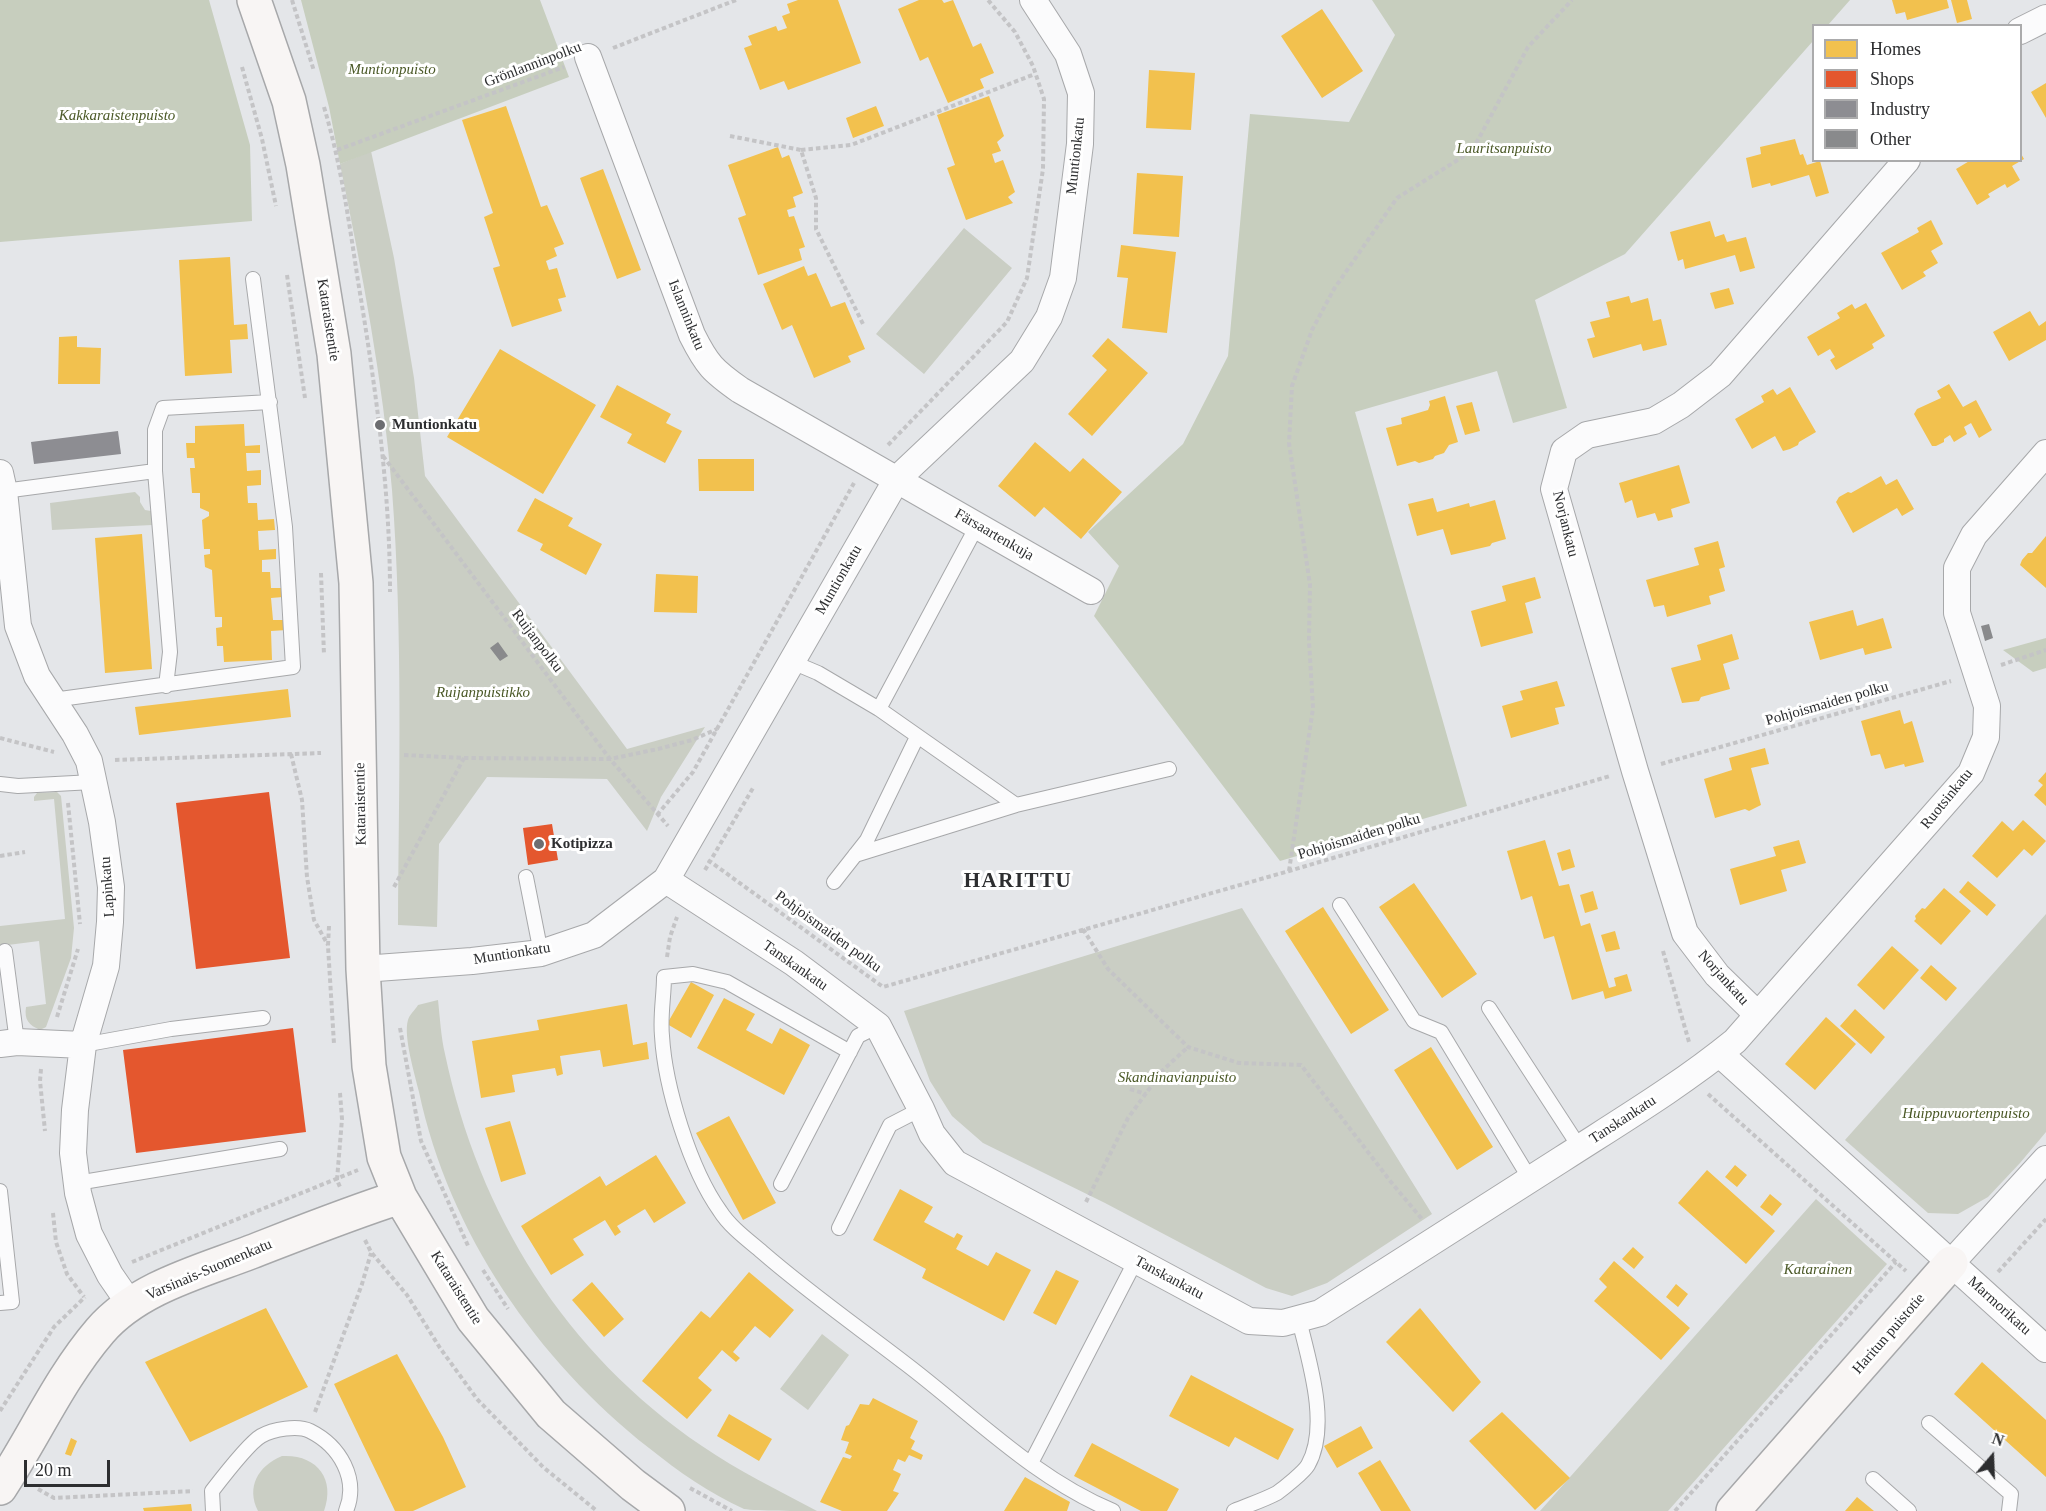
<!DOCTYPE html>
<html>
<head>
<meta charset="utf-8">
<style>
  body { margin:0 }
  #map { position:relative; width:2046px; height:1511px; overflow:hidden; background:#e4e6e9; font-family:Georgia,serif }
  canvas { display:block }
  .legend { position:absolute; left:1812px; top:24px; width:210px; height:138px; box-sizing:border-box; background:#fff; border:2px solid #ababac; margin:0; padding:8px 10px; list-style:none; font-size:18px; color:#2d2e30 }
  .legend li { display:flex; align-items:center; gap:12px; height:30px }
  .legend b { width:30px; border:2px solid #ababac }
  .north { position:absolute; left:1962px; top:1427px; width:60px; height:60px; -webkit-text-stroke:4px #fff; paint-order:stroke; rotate:19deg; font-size:16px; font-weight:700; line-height:24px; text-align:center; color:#2d2e30 }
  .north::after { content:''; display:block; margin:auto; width:21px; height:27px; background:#2d2e30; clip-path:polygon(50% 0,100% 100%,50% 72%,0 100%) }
  .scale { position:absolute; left:24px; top:1460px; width:86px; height:27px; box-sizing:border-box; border:3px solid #2d2e30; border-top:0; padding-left:8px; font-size:18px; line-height:21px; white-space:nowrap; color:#2d2e30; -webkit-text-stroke:4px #fff; paint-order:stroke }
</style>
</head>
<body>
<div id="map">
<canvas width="2046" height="1511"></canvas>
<ul class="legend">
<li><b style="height:16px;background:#f2c14e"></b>Homes</li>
<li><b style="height:16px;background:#e4572e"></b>Shops</li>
<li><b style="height:16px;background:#8d8d92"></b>Industry</li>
<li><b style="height:16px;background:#898a8c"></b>Other</li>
</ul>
<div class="north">N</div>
<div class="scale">20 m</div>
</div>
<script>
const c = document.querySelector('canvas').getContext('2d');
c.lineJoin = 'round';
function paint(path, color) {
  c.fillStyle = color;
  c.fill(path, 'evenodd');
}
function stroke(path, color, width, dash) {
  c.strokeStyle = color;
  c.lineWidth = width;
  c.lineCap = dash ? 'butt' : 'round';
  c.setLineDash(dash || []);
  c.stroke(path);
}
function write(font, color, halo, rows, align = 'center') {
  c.font = font + ' Georgia,serif';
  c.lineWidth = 6;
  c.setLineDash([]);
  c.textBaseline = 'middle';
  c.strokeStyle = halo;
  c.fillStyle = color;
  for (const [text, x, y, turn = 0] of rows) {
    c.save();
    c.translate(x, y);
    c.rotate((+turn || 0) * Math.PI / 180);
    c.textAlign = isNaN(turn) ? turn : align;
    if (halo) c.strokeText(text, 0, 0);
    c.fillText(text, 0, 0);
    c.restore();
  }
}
paint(new Path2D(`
  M371,151L394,258L414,378L425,476L627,749L705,727L661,797L647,831L607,779L487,777L439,844L437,927L398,925C399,780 403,634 392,490C383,380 362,272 340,164Z
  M964,228L1012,268L924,374L876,334Z
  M135,492L140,497V502L145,510L151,511L152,525L52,530L50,503Z
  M57,792L61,796L74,928L71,958L46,1027L40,1030C29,1025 24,1020 26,1007L46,1004L39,941L0,946V926L65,919L54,799L34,801V797L37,793Z
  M1242,908L1432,1214L1327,1283L1292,1296L1266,1288L1105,1203L983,1143L952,1116L930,1081L904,1011Z
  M2046,914V1132L2020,1163L1988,1197L1958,1214L1928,1213L1845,1140Z
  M438,1000C440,1018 441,1037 445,1054C479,1215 565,1353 702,1446C738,1471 778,1490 817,1511C801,1511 756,1511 744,1509C709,1493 679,1472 649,1448C537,1360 449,1233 419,1092C415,1075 403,1036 408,1020C409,1015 415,1010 418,1005Z
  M1816,1199L1887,1264L1668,1511H1540Z
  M822,1334L849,1355L808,1410L780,1389Z
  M282,1456C316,1454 336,1478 324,1511H258C246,1487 258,1466 282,1456Z`), '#cacec4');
paint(new Path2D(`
  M0,0H209L250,145L252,221L0,242Z
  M301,0H540L569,77L340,164L329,107Z
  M1372,0H1850L1828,25L1814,26L1813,41L1625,254L1535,300L1567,408L1513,423L1497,371L1355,412L1467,806L1280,861L1094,616L1119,566L1088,532L1183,444L1228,356L1250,114L1349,122L1395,35Z
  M2046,638V668L2033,672L2003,650Z`), '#c7cebe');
paint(new Path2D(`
  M798,0H838L861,63L788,90L784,81L760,90L744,48L752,45L748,36L776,26L778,31L787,28L782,16L790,13L787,4Z
  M919,0H942L944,3L953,0L973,47L981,43L994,73L980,79L984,88L948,103L928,57L920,61L898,9Z
  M1892,0H1947L1949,8L1907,20L1905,12L1896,14Z
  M1951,0H1967L1972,19L1957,23Z
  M1322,9L1363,71L1322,98L1281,36Z
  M1149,70L1195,73L1191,130L1146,128Z
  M2046,83V118L2031,92Z
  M989,96L1004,136L997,142L1001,151L992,154L995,163L1003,160L1015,192L1008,197L1013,203L966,220L947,168L955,165L937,115Z
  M506,106L541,207L547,205L564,244L554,248L557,256L546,261L549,270L557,268L566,297L558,299L562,311L512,327L493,268L500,266L484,217L493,213L462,120Z
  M876,106L884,126L853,138L846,118Z
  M1795,139L1800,155L1803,154L1807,165L1820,161L1829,193L1816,197L1809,175L1771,186L1770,183L1752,188L1746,158L1761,154L1760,147Z
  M778,147L782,158L789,155L803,193L793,197L796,207L787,210L789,217L794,216L805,247L799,249L802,260L758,275L738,218L746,215L728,165Z
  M2020,152L2024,159L2012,166L2020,180L2007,188L2005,184L1988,194L1990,197L1977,205L1956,169L1971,160H2020Z
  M603,169L641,270L617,279L580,178Z
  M1137,173L1183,176L1179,237L1133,234Z
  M1931,220L1943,244L1931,251L1938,263L1923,272L1926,276L1902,290L1881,253L1919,232L1917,228Z
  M1710,221L1715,237L1724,234L1727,242L1746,237L1755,268L1740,272L1735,255L1685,269L1683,259L1678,261L1670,232Z
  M1121,245L1176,252L1167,333L1122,328L1128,278L1117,277Z
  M230,257L234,325L247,324L248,339L230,340L232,373L185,376L179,260Z
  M804,266L808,276L816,273L831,307L845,302L865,349L848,356L851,362L814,378L792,325L782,330L763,284Z
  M1729,288L1734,304L1715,309L1710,293Z
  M1629,296L1631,303L1648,298L1653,321L1661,319L1667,345L1643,351L1641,344L1593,358L1587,339L1595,337L1590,322L1610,317L1606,302Z
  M1866,303L1885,336L1872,344L1874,348L1836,370L1830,360L1835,357L1830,349L1818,356L1807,337L1840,318L1837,313L1852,304L1855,309Z
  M2030,311L2039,326L2046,321V340L2009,361L1993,332Z
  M77,336V347L101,348L100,384H58L59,337Z
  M1108,338L1148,373L1092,436L1068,414L1107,370L1092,356Z
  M500,349L596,405L543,494L447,437Z
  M1949,384L1963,407L1976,400L1992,430L1979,438L1971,423L1964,427L1967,434L1954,442L1950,435L1944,439V442L1936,446H1932L1914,414L1917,409L1941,398L1937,391Z
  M617,385L671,414L666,423L682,431L665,463L627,443L632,434L600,417Z
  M1790,387L1816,432L1799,442L1798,445L1790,449L1783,451L1775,436L1752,449L1735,419L1764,402L1761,396L1773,389L1777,395Z
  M1445,396L1458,442L1449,445L1444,453L1435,456L1433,459L1419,463L1415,461L1397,466L1386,428L1402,424L1401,418L1428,410L1430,405L1429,401Z
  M1472,402L1480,431L1465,435L1456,406Z
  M244,424L245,446L260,445V453H246L247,471L261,470V485L247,486L248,503H257L258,520L274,519L275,530L258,531L259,550L276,549V559L262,560V572H270L271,588H283V597L271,598L273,620H286L287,630L271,631L272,660L224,662L223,646H217L216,628L222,627V617H215L212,570L205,567L204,555L210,554V549H204L202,520L209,516V512L200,508V493H192L190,468H195L194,458H187L186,443H195V426Z
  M1035,442L1070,472L1083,458L1122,492L1081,539L1044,507L1035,517L998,486Z
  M698,459H754V491H699Z
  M1679,465L1690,503L1671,509L1673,517L1658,521L1655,513L1637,518L1632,500L1625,503L1619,483Z
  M1881,476L1886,485L1897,479L1914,509L1902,516L1897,508L1853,533L1836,502L1839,497L1848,492L1851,493Z
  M535,498L573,518L568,526L602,544L586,575L540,550L543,544L517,531Z
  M1433,498L1437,512L1469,503L1470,507L1495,500L1506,539L1492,543L1490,546L1451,555L1443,529L1417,536L1408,504Z
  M142,534L152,669L105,673L95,538Z
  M2046,536V588L2020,565L2022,560L2028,553H2032Z
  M1718,541L1725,567L1719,569L1725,591L1709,596L1711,604L1667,617L1664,605L1654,607L1646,580L1699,565L1694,548Z
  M656,574L698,576L697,613L654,612Z
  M1535,577L1541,598L1525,603L1533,633L1481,647L1471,611L1506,601L1502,586Z
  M1853,610L1857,626L1883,618L1892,648L1865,655L1863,648L1820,660L1809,622Z
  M1732,634L1739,659L1723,664L1730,689L1701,697L1699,701L1682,703L1671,668L1701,660L1697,645Z
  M1557,681L1565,706L1555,708L1559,724L1511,738L1502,706L1523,700L1520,691Z
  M288,689L291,717L139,735L135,707Z
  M1900,710L1904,724L1912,721L1924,762L1905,767L1904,764L1885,769L1880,754L1871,756L1861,721Z
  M1765,748L1769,764L1751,768L1761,805L1749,811L1745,809L1715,818L1704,779L1732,770L1729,758Z
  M2046,772V806L2034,795L2043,785L2038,781Z
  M2023,820L2046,841L2032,856L2024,849L1997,878L1972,856L2002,821L2013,831Z
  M1545,840L1559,886L1569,884L1581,926L1590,923L1609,988L1616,986L1614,978L1627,974L1632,991L1605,999L1603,991L1572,1000L1554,936L1544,939L1532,896L1521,900L1507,851Z
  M1799,840L1806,863L1781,870L1787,891L1740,905L1730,869L1776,856L1773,847Z
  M1570,849L1575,867L1562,871L1557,853Z
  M1968,881L1996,905L1987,916L1959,892Z
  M1414,883L1477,974L1442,998L1379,907Z
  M1944,888L1971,911L1941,945L1914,921L1916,919L1915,916L1922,908L1925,909Z
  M1593,891L1598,909L1585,913L1580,895Z
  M1323,907L1389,1010L1351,1034L1285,931Z
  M1615,931L1620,949L1606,952L1601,935Z
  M1892,946L1919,970L1884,1010L1857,985Z
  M1931,965L1957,988L1946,1001L1920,978Z
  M691,982L714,995L691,1038L667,1024Z
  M724,998L755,1014L746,1030L772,1044L780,1028L810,1045L784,1095L697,1048Z
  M627,1004L633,1045L647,1042L649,1059L603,1067L600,1050L560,1056L563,1074L557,1076L555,1068L512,1075L515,1092L481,1098L472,1041L539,1030L537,1020Z
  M1855,1009L1885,1037L1871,1054L1840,1026Z
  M1826,1017L1856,1044L1815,1090L1785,1064Z
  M1431,1047L1493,1147L1457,1170L1394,1070Z
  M729,1116L776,1203L743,1220L696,1133Z
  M510,1121L526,1174L501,1182L485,1128Z
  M656,1155L686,1203L654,1223L645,1209L617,1226L621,1232L615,1236L605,1220L573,1239L584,1255L551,1275L521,1226L600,1176L606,1186Z
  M1735,1165L1747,1175L1737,1187L1725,1177Z
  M1707,1170L1775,1231L1746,1264L1678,1203Z
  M900,1189L933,1207L924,1222L954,1238L957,1233L963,1236L956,1249L988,1266L996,1252L1031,1270L1004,1321L922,1278L926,1269L873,1240Z
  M1770,1194L1782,1204L1772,1216L1760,1207Z
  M1633,1247L1644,1257L1634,1269L1622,1259Z
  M1614,1261L1690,1328L1661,1360L1594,1301L1607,1287L1599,1279Z
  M1056,1270L1079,1281L1056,1325L1033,1313Z
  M749,1272L794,1310L770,1338L755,1326L733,1352L740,1358L736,1362L722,1350L698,1378L712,1390L687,1419L642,1381L701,1311L710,1318Z
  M592,1282L624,1319L604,1337L572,1300Z
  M1676,1284L1688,1294L1678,1307L1666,1297Z
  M266,1308L308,1387L190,1442L145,1362Z
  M1420,1308L1481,1382L1453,1412L1386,1342Z
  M397,1354L443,1437L466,1487L413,1511H395L334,1384Z
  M1982,1362L2046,1420V1477L1954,1394Z
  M1191,1375L1294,1429L1278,1460L1235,1437L1229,1447L1169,1416Z
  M873,1398L918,1421L910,1438L915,1441L911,1449L923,1455L921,1460L909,1455L905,1462L898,1459L893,1470L901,1474L893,1491L899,1493L887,1511H842L820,1502L843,1457L850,1459L852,1456L845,1453L849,1442L841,1440L846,1426L849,1425L860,1404L869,1405Z
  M1502,1412L1570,1478L1535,1510L1469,1441Z
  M729,1414L772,1439L759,1461L717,1436Z
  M1361,1426L1373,1448L1337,1468L1324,1446Z
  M71,1438L77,1441L71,1456L65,1454Z
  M1092,1443L1179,1489L1167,1511H1141L1074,1476Z
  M1380,1460L1411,1511H1381L1358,1473Z
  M1025,1477L1070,1502L1067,1511H1004Z
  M1857,1497L1874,1511H1845Z
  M191,1504L192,1511H144L143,1508Z`), '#f2c14e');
paint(new Path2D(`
  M269,792L290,958L196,969L176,803Z
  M552,824L558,860L528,865L523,828Z
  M293,1028L306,1132L136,1153L123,1050Z`), '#e4572e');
paint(new Path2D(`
  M118,431L121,454L34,464L31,442Z`), '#8d8d92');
paint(new Path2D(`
  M1989,624L1993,638L1985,641L1981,626Z
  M498,642L508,656L500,661L490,648Z`), '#898a8c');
const lane = new Path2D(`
  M155,471L170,652L166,686
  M4,491L155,471V430L163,408L270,402
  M792,662L818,673L879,709L977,526
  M53,700L293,667L285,527L253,279
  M879,709L1016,805
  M0,784L18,786L93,782
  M855,855L1016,805L1169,769
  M526,877L541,953
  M834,882L867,840L917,737
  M1340,905L1414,1021L1441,1032L1530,1179
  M5,951L17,1042
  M1489,1008L1580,1148
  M83,1045L171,1029L263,1018
  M850,1052L727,982L693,974L664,977C664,996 660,1016 662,1036C665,1087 690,1169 720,1211C730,1227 748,1240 762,1252C808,1292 858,1327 906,1364C973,1415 1034,1478 1113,1511
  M77,1183L280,1149
  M781,1184L858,1036L878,1026
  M0,1191L12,1302L0,1303
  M839,1228L890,1125L921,1109
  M1929,1423L2011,1494L2009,1511
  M1031,1463L1136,1260
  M1873,1479L1909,1511
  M213,1511L212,1491C222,1478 249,1443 261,1436C273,1429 298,1425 310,1431C340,1446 359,1479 346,1511
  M1234,1511C1248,1505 1264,1500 1277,1493C1284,1488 1304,1472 1308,1465C1330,1426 1309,1361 1299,1320`);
const street = new Path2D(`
  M2020,31L2046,18
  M588,57L692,335C707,365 713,371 740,390L1091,591
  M0,473L4,491L18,626L37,676L75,734L89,761L102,822L111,887L110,922L106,966L83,1045L75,1110L73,1153L78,1193L89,1234L110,1275L130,1304
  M666,880L794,963L878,1026L921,1109L932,1134L955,1163L1249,1321L1283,1323L1320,1313C1401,1262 1482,1210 1562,1159C1621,1121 1681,1085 1735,1041L1971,773L1986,737L1987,706L1957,613V568L1974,535L2046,453
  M363,969L472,961L541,953L594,935L666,880L897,479L1022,361L1049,317L1063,278L1080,144L1081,93L1068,54L1033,0
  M1758,1015L1717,975L1685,933L1635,771L1554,489L1564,451L1587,435L1654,421L1681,405L1720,375L1907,160
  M0,1044L17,1042L83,1045
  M1720,1054L2046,1349
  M1951,1263L2046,1159`);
const secondary = new Path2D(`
  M254,0L289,101L303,165L334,354L356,583L363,969L369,1066L384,1157L400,1197L473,1319L551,1414L633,1485L668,1511
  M0,1488C34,1437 59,1379 100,1331C137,1288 199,1272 251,1252C300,1233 350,1213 400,1197
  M1733,1511L1951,1263`);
stroke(lane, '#a7a8aa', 16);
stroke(street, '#a7a8aa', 28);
stroke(secondary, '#a7a8aa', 36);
stroke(new Path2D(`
  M292,0L314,71
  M613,48L736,0
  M242,67L262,139L276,206
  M324,107C341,164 349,222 358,281C375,384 390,487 390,592
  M730,136L801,150L816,198V229L864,326
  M337,150L564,67
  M801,150L851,145L1035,74
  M287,275L305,398
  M888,445L1007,322L1027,278L1043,169L1044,99L1033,66L1015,32L988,0
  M383,456L610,759L668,826
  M321,573L324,655
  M2001,665L2046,650
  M0,738L54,752
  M291,754L302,800L307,877L314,920L328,945
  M404,755L464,758L610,759L658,749L692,740L717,729
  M115,760L321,753
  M1661,764L1951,681
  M68,803L80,924
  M657,815L693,772L854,483
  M0,856L25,852
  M708,860L883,987L1289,871L1610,776
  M705,870L753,788
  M1289,871L1313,708L1309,640L1310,585L1289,443L1292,386L1312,330L1334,289L1397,198L1472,151L1528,47L1572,0
  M394,887L464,758
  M329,926L328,946L334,1044
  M1083,929L1108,969L1188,1047L1239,1063L1301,1065L1391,1182L1422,1219
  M1663,951L1689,1042
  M667,957L670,937L677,917
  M57,1017L78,949
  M400,1028L421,1141L469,1248
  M41,1069L40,1081L45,1131
  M1130,1089L1146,1094
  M340,1093L342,1119L337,1180L340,1187
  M1708,1094L1906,1271
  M1086,1202L1128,1118L1163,1070L1188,1047
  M53,1213L56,1242L67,1274L84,1297
  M365,1240L371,1252L407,1295L440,1348L477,1399L543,1467L597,1511
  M132,1262L358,1170
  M483,1270L508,1309
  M1998,1272L2046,1219
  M0,1411L54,1327L85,1297
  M315,1412L362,1284L371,1253
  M690,1488L732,1511
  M38,1489L54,1498L193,1491
  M1675,1511L1896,1262`), '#c4c4c6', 4, [4.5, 3]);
stroke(lane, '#fbfbfc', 14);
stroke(street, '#fbfbfc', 26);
stroke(secondary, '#f8f5f4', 33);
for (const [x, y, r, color] of [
  [380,425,6,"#6d6e71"],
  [539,844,6,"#6d6e71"]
]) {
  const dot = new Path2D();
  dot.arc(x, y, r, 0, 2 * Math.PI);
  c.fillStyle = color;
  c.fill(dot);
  stroke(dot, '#fff', 2);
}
write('15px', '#2d2e30', '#fff', [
  ["Grönlanninpolku",533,65,-21],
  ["Muntionkatu",1076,156,-84],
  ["Islanninkatu",686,315,68],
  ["Kataraistentie",328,320,81],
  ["Norjankatu",1565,524,76],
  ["Färsaartenkuja",994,535,30],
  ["Muntionkatu",839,580,-60],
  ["Ruijanpolku",537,641,53],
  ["Pohjoismaiden polku",1827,704,-16],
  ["Ruotsinkatu",1947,799,-51],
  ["Kataraistentie",361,804,-91],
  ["Pohjoismaiden polku",1359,837,-17],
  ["Lapinkatu",108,887,-94],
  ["Pohjoismaiden polku",828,932,36],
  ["Muntionkatu",512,954,-9],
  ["Tanskankatu",795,966,35],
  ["Norjankatu",1723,978,48],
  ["Tanskankatu",1623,1120,-33],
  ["Varsinais-Suomenkatu",209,1270,-23],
  ["Tanskankatu",1169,1278,28],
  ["Kataraistentie",456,1288,58],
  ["Marmorikatu",1999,1306,42],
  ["Haritun puistotie",1889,1334,-49]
]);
write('italic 15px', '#4b5927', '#fff', [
  ["Muntionpuisto",392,70],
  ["Kakkaraistenpuisto",117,116],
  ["Lauritsanpuisto",1504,149],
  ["Ruijanpuistikko",483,693],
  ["Skandinavianpuisto",1177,1078],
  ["Huippuvuortenpuisto",1966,1114],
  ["Katarainen",1818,1270]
]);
write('bold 15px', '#2d2e30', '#fff', [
  ["Muntionkatu",392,425],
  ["Kotipizza",551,844]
], 'left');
c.letterSpacing = '1.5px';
write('bold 21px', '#2d2e30', '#fff', [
  ["HARITTU",1018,882]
]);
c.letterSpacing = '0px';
</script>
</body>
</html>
